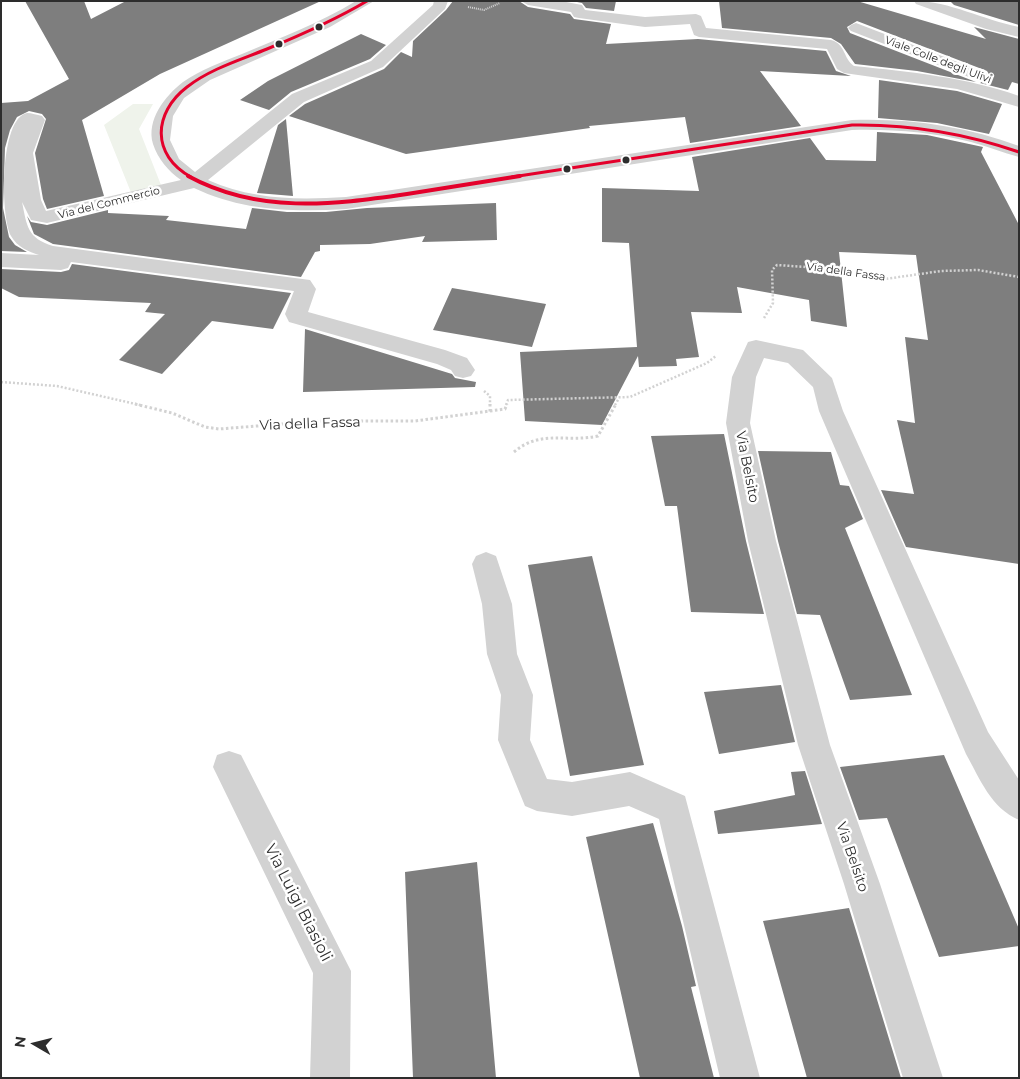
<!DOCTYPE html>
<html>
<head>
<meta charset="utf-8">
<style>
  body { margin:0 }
  #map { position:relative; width:1020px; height:1079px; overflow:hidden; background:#fff; font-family:Montserrat,sans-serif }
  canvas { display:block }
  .frame { position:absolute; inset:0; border:2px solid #2d2d2d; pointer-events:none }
  .north { position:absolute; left:10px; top:1019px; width:50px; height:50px; -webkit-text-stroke:4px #fff; paint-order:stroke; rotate:278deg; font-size:14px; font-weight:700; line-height:20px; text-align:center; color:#2d2d2d }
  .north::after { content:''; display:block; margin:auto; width:18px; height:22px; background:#2d2d2d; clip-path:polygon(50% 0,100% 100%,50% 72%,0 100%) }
</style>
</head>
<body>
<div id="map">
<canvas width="1020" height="1079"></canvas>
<div class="frame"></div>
<div class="north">N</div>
</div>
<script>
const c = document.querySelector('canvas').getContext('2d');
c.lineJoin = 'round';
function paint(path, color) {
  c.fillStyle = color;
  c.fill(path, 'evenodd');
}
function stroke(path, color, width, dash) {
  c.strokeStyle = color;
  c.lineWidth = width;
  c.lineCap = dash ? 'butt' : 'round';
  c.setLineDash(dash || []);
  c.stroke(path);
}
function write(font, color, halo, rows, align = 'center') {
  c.font = font + ' Montserrat,sans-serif';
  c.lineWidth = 5;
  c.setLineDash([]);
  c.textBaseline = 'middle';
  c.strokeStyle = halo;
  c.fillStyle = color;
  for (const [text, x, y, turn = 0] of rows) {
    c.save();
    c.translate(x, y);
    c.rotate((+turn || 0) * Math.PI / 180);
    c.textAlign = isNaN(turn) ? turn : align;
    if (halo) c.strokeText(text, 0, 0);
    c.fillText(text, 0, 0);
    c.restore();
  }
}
paint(new Path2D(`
  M133,104H153L139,129L161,185L132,195L104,125Z`), '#eff3eb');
paint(new Path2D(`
  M25,1H84L91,19L126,1H321L160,74L82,120L104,196L47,209L43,199L35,153L46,119L42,114L29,111L17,117L10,130L5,148L3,208L9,237L15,245L27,252L1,251V103L28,101L69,79Z
  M453,1H519L528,7L570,14L574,19L611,24L606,44L698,39L826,51L836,71L851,76L760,71L801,126L690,143L685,117L589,126L590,128L406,154L289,116L305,104L384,69L401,52L412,57L413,41L446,10Z
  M572,1H616L614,11L586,8L582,3Z
  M719,1H857L986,39L974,27L1019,39V84L1012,82L1008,90L980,83L990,76L987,71L857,21L847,27L850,33L976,82L917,71L855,64L841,44L831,38L722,28Z
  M950,1H1019V25L954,5Z
  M361,34L386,45L370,59L291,92L269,110L240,100L268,81Z
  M879,80L957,91L1002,104L989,134L937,123L878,118Z
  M286,119L293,196L257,193L278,125Z
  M877,132L927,135L983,147L981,152L1019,225V564L906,547L881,490L914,494L897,420L915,423L905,337L928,340L916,255L839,252L847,327L811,321L809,300L737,287L742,313L691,312L699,357L676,359L677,366L639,367L638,356L602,425L525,421L520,352L637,347L629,243L602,242V188L699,191L692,157L810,138L826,160L876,161Z
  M496,203L497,240L422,242L425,236L370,244L320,245V251L315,252L301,277L53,244L34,234L27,216L31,222L47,225L108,210V213L169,216L166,220L246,229L252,208L287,212H326L367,208Z
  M72,264L291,293L273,329L212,321L162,374L119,360L165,314L145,312L151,303L19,297L1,288V269L61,272L69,270Z
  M452,288L546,304L532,347L433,330Z
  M305,329L452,374L455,378L476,382L475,387L303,392Z
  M724,434L746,541L764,614L691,612L677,506H665L651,436Z
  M758,451L831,452L840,485L849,486L863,519L845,528L912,695L850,700L820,615L797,614L778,541Z
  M592,556L644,765L570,776L528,565Z
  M781,685L795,742L719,754L704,692Z
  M944,755L1019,929V946L939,957L887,818L859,820L840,767Z
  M805,771L822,824L718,834L714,811L795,795L791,772Z
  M653,823L682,926L696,986L691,987L714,1078H640L586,837Z
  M477,862L496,1078H413L405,872Z
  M849,908L901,1078H807L763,921Z`), '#7e7e7e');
stroke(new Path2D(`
  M468,7L484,10L500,3`), '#d2d2d2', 2, [1, 1]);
stroke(new Path2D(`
  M764,318L773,303L772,270L777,265L835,269L885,279L941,271L978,270L1019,277
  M1,382L57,386L140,405
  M484,391L490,396V405
  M506,405L508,400L630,397L707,363L716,356
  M615,405L619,398`), '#d2d2d2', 2.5, [2, 2]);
stroke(new Path2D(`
  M135,404L172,413L205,427L219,429L320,421H415L505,409L507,404
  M490,404V412
  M514,452C541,429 567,443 598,436L616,404`), '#d2d2d2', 3, [2.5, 2.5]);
paint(new Path2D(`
  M356,1H374L330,27L210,80L184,98L173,116L170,140L179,159L195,172L292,94L371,61L433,5L434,1H448L445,9L383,67L304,102L208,180C253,200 298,200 346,197L852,120C909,118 965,126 1019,146V157C1003,153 987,146 971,142C932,132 892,129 852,130L346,209C293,212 242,211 194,188L47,223L31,220L22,202C27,226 27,238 53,246L310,280L316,289L308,312L445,350L467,358L475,370L471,376L463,378L455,376L451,370L437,364L289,322L285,314L294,291L71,262L68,268L61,270L1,267V253L39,255C29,252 17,247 11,236C0,214 0,118 27,113C32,113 37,115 42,116L45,120L33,153L41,200L46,211L181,180C168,171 158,159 153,144C146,120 165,96 183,82C200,70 222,62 242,54C280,38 320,23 356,1Z
  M521,1H561L582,5L585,10L645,17L696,14L701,16L706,28L831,40C846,44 843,59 854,66C910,72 966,77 1019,96V107L957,89L844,73L837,69L827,49L699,37L694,35L690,24L645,27L579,18L574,17L571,12L528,5Z
  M914,1C950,1 983,20 1019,27V37L986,29L916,4Z
  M856,23L986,73L988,76L980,81L974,79L851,31L848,28L851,25Z
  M756,340L803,350L832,378L843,411L988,732L1019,780V820C991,808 980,779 966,754L819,411L813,387L788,363L764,358L756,377L750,423L776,541L830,745L880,884L943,1078H903L844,884L798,745L748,541L726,423L732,377L748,342Z
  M486,552L496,556L512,604L517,654L533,695L530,740L547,779L572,782L630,772L685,796L760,1078H720L659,819L629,806L572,816L537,811L525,806L498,740L501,695L487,654L482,604L472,564L476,556Z
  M229,751L241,755L351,971L350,1078H310L313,973L213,767L217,755Z`), '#d2d2d2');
stroke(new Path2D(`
  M191,177C151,155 153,113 187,87C210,69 240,60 267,49C301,35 335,20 367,1
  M512,177L852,125C910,124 964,133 1019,152`), '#e4002b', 3);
stroke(new Path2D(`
  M188,176C258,214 332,205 407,194C445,188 483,182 520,176`), '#e4002b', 4);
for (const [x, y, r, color] of [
  [319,27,4.5,"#2d2d2d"],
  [279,44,4.5,"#2d2d2d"],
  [626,160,4.5,"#2d2d2d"],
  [567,169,4.5,"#2d2d2d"]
]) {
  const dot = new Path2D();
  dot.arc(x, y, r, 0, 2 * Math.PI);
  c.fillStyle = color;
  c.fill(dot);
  stroke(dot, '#fff', 2);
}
write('11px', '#2d2d2d', '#fff', [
  ["Viale Colle degli Ulivi",938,60,21],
  ["Via del Commercio",109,203,-14],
  ["Via della Fassa",846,272,8]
]);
write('14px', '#2d2d2d', '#fff', [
  ["Via della Fassa",310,424,-2],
  ["Via Belsito",747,467,79],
  ["Via Belsito",852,857,71]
]);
write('16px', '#2d2d2d', '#fff', [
  ["Via Luigi Biasioli",298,903,63]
]);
</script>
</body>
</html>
